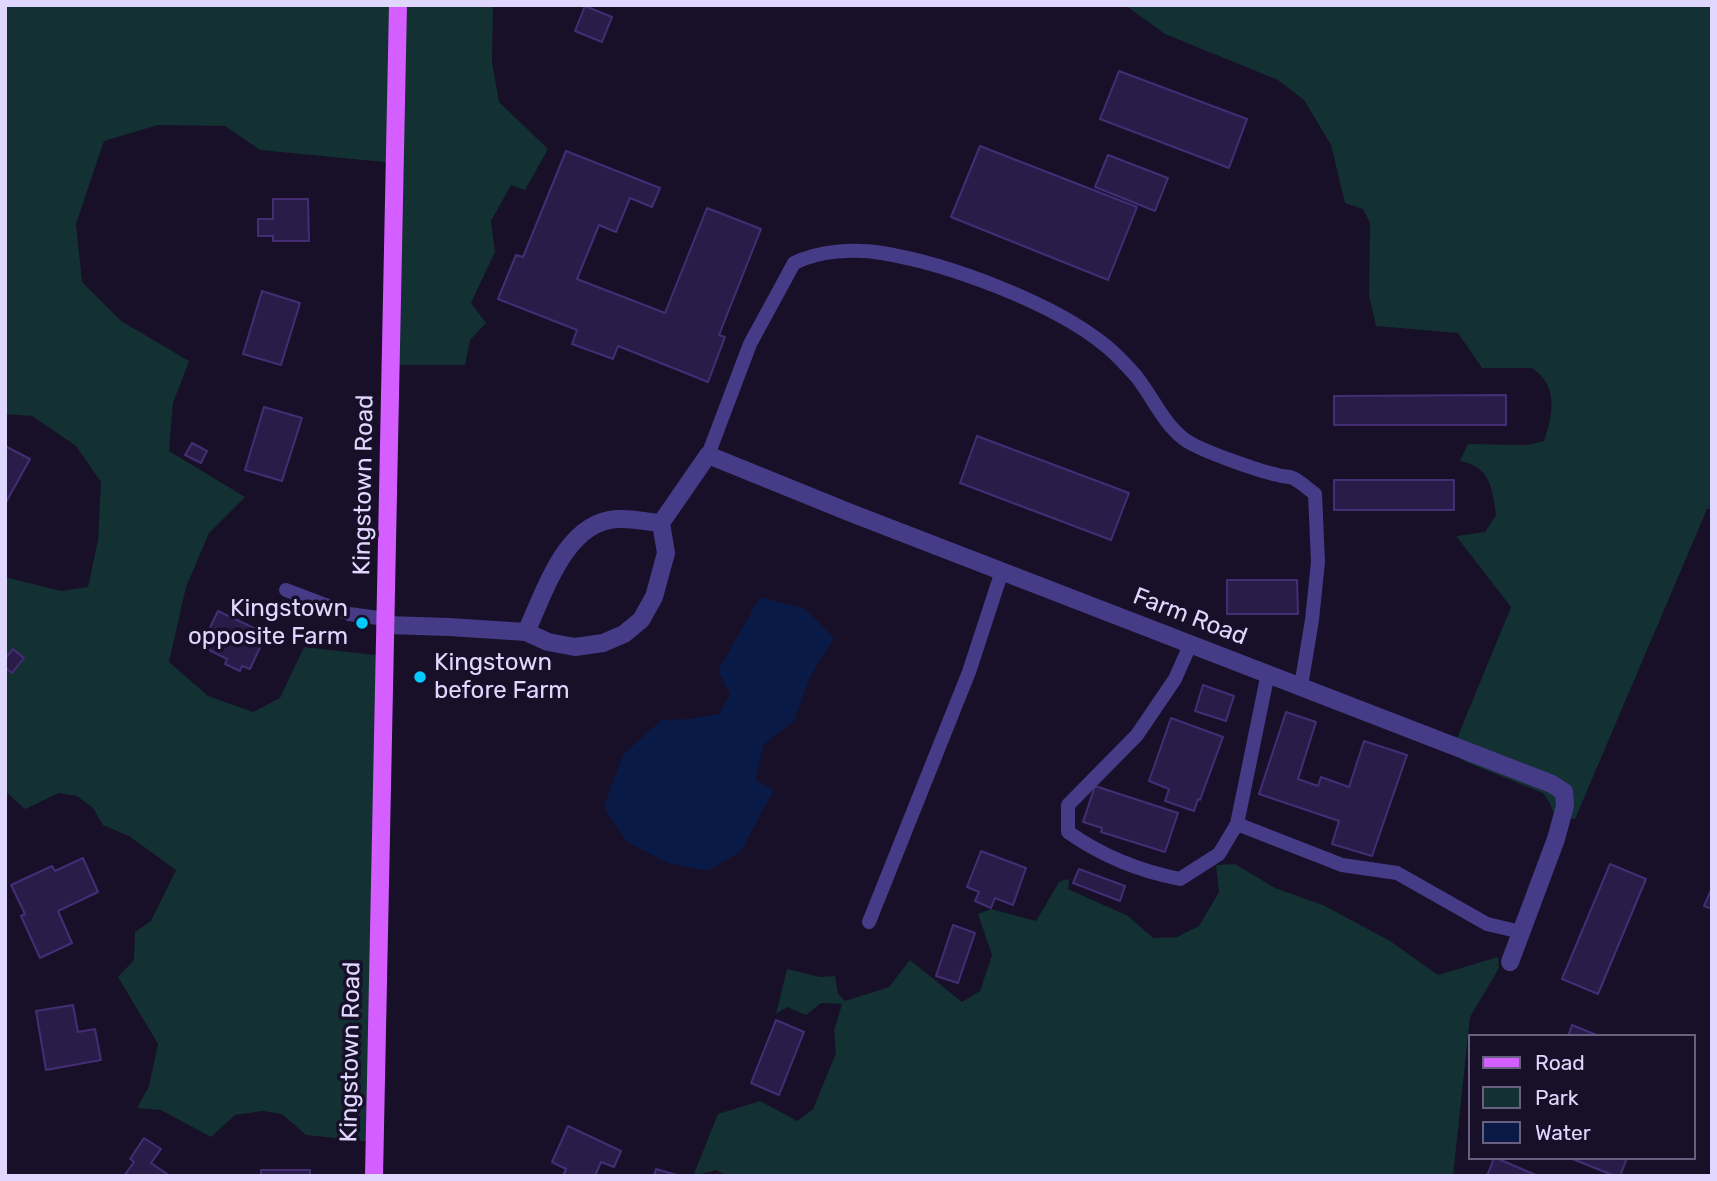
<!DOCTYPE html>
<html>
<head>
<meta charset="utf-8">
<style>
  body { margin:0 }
  #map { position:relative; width:1717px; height:1181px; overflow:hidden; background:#171028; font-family:Rubik,sans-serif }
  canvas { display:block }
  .frame { position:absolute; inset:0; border:7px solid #e0d7ff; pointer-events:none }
  .legend { position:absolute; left:1468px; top:1034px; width:228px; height:126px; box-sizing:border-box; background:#171028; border:2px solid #67607e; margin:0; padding:9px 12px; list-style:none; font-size:21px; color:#e0d7ff }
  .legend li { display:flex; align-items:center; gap:14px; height:35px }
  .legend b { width:35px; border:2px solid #67607e }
</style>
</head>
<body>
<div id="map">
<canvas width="1717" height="1181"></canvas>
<div class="frame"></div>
<ul class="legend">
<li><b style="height:9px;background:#d45eff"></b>Road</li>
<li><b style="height:19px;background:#133032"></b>Park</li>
<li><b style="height:19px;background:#0a1a46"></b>Water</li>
</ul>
</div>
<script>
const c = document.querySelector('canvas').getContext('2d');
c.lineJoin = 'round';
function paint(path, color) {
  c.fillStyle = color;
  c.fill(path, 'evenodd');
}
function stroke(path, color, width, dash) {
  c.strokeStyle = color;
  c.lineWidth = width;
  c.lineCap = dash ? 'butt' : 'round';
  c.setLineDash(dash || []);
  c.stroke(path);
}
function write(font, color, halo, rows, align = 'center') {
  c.font = font + ' Rubik,sans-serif';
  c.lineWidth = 7;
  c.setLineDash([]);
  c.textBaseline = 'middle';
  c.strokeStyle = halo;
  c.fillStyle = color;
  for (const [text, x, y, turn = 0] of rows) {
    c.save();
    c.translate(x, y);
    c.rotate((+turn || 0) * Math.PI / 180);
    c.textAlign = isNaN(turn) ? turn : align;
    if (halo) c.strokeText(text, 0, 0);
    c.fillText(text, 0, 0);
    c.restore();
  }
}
paint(new Path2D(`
  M5,5H493L492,62L499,102L548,149L525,190L511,185L491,221L495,252L471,303L486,323L470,340L465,365H393L394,163L260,150L225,126L158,125L104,141L76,224L82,282L121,321L189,361L173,403L169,451L245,497L209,533L186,587L169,662L208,696L253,712L280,698L304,647L383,656L373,1142L306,1135L282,1114L263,1111L235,1115L211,1137L161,1110L137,1108L149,1086L158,1044L118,977L134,960L135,932L151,921L176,870L129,836L103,825L93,808L77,796L59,793L25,809L5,791V577L61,591L88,587L98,540L101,482L76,446L32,416L5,414Z
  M1125,5H1712V509H1707L1575,819L1555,817L1550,803L1543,793L1466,762L1451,753L1511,607L1456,536L1485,532L1496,515C1492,488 1491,467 1460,461L1468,444L1527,445L1544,441C1553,414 1559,386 1532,368H1482L1458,333L1376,326L1369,296L1370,223L1363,209L1345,203L1331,145L1304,100L1278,80L1165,34Z
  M1235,864L1275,888L1323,905L1390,941L1438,975L1498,957L1499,968L1470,1017L1453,1176H728L716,1170L693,1176L718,1114L760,1101L797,1121L813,1109L836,1053L834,1031L842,1004L821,1003L806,1015L787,1007L776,1014L787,969L820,977L835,976L838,994L845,1001L889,987L910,960L962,1002L980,991L992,955L978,914L991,909L1036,921L1059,882L1067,879L1069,880L1068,889L1128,916L1153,938L1177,937L1199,926L1219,892L1216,865Z`), '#133032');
paint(new Path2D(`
  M760,597L805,609L834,638L810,677L794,721L763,745L755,780L774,790L741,851L708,871L668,863L627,842L604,807L623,755L661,720L689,719L719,714L730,694L718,671Z`), '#0a1a46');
const building = new Path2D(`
  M585,6L612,17L602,42L575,31Z
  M1119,71L1247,119L1229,168L1100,119Z
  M980,146L1137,207L1108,280L951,217Z
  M566,151L660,188L652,207L630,198L616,232L599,225L577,279L665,313L707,208L761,229L719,335L725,337L708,382L618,346L613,359L572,344L577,330L498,299L516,255L523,257Z
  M1108,155L1168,178L1155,211L1095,187Z
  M273,199H308L309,241H273V236H258V219H273Z
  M262,291L300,303L281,365L243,354Z
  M1506,395V425H1334V396Z
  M264,407L302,418L282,481L245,470Z
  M977,436L1129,493L1111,540L960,483Z
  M192,443L207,451L201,463L185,455Z
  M5,446L30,459L5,504Z
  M1334,480H1454V510H1334Z
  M1227,580H1297L1298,614H1227Z
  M218,611L254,628L249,637L262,643L250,669L242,666L240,671L225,664L227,659L201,646Z
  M13,649L24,658L12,673L5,667V659Z
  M1203,685L1234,696L1226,721L1195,711Z
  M1286,712L1316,722L1298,779L1318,786L1321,777L1349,787L1364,741L1407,755L1372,856L1332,844L1339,821L1259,794Z
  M1171,718L1223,737L1200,800L1198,799L1194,811L1165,801L1169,789L1149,781Z
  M1095,786L1178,813L1165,852L1101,832L1102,828L1083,822Z
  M981,851L1026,868L1013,905L995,898L991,908L975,901L979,892L967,887Z
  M83,858L98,892L58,911L72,943L40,958L21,916L25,914L11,885L52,866L55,871Z
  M1610,864L1646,879L1598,994L1562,979Z
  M1079,869L1125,886L1120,901L1073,883Z
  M1712,888V909L1704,906Z
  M953,925L975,933L958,983L936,976Z
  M73,1005L78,1032L95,1029L101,1060L46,1070L36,1011Z
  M776,1020L804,1032L779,1095L751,1083Z
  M1572,1025L1599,1036H1568Z
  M568,1126L621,1151L614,1167L601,1162L595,1176H563L566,1169L552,1162Z
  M144,1138L161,1149L151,1163L170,1176H124L134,1162L130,1159Z
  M1494,1158H1496L1538,1176H1487Z
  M1570,1158H1627L1620,1176H1615Z
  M656,1169L680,1176H654Z
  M261,1170H310V1176H261Z`);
paint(building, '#2a1c49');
stroke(building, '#432e75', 2);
stroke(new Path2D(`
  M708,455L750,344L794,263C818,251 855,248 882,253C949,264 1054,303 1106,346C1116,354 1127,366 1136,376C1152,396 1163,423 1184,439C1198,450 1259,471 1278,475C1283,477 1289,476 1293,478C1301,482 1308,489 1315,494L1318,562L1312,620L1301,686
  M286,590L349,614L386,619
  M1191,643L1175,679L1137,735L1068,805V832C1102,856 1139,871 1180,879L1219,854L1237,824
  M1268,673L1237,824L1342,865L1397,873L1487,924L1521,932
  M869,922L969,672L1002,571`), '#463b87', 14);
stroke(new Path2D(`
  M386,625L449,627L526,632L548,642L575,647L603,643L624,634L641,620L654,597L666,553L661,523L708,455L851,513L1552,784L1564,792L1565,806L1556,839L1510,962
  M526,632C545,592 565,522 617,519C632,518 647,522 661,523`), '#463b87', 18);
stroke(new Path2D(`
  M374,1176L398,5`), '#d45eff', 18);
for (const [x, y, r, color] of [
  [362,623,7,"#03cbff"],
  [420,677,7,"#03cbff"]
]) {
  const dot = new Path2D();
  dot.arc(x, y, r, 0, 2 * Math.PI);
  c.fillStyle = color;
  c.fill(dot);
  stroke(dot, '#171028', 2.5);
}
write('24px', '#e0d7ff', '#171028', [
  ["Kingstown Road",364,485,-89],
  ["Farm Road",1190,617,21],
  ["Kingstown Road",351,1052,-89]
]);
write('24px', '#e0d7ff', '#171028', [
  ["Kingstown",348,609],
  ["opposite Farm",348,637],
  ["Kingstown",434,663,"left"],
  ["before Farm",434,691,"left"]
], 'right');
</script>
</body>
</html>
